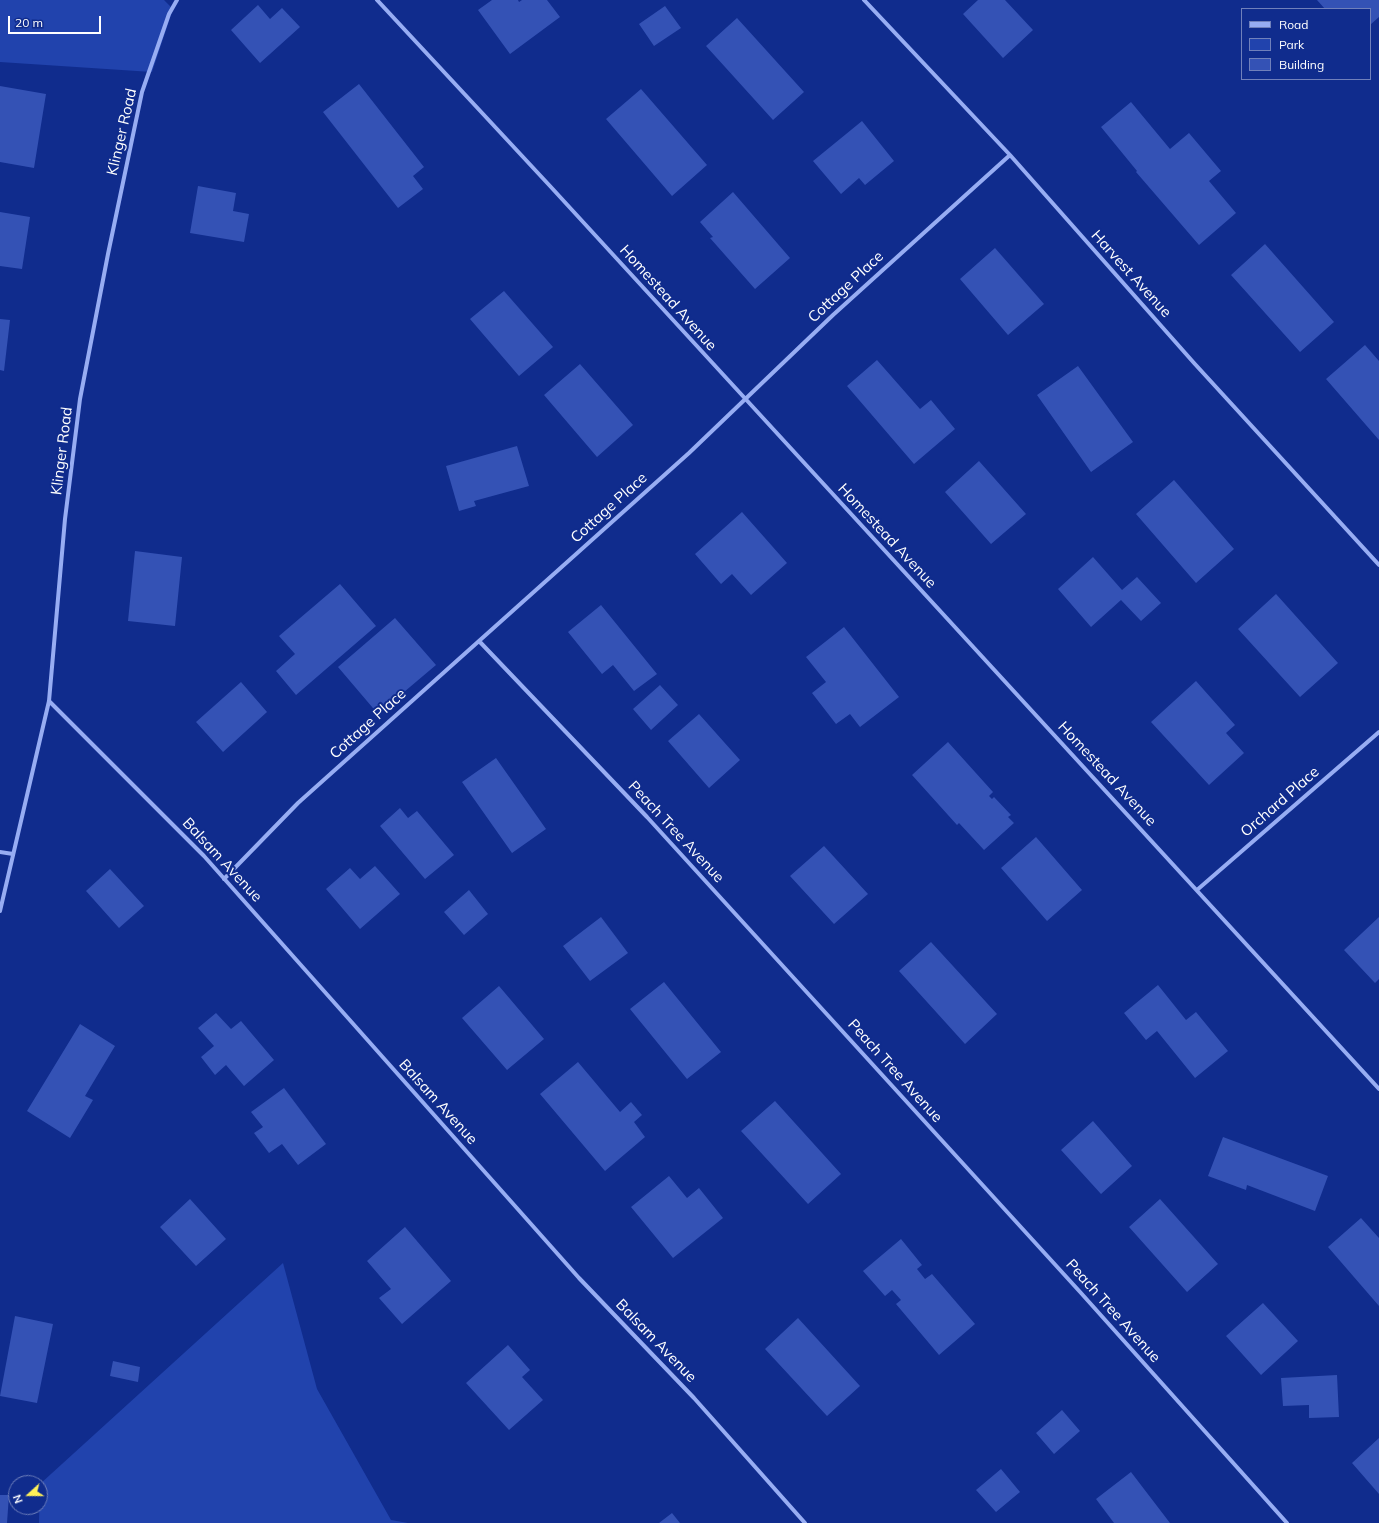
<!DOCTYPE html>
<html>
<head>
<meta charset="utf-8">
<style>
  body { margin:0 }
  #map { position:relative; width:1379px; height:1523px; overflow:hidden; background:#102c8d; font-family:Mulish,sans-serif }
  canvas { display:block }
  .legend { position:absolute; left:1241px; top:8px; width:130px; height:72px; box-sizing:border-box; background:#102c8d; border:1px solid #7080bb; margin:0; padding:5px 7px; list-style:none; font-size:12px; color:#fff }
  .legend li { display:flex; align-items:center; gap:8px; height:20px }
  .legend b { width:20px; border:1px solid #7080bb }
  .north { position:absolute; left:8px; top:1475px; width:40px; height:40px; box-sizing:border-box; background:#102c8d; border:1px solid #7080bb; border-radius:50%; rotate:249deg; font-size:11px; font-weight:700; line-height:16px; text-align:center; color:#fff }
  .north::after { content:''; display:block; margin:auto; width:14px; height:18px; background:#fff158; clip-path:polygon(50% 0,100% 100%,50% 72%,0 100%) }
  .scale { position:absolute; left:8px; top:16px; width:93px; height:18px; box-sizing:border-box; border:2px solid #fff; border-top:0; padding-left:5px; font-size:12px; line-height:14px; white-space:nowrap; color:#fff; -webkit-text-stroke:3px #102c8d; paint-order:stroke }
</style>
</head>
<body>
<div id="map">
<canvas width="1379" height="1523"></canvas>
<ul class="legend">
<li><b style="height:5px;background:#97adf3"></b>Road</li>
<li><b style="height:11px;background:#2143ad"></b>Park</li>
<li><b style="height:11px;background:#3452b5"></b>Building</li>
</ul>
<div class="north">N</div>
<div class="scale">20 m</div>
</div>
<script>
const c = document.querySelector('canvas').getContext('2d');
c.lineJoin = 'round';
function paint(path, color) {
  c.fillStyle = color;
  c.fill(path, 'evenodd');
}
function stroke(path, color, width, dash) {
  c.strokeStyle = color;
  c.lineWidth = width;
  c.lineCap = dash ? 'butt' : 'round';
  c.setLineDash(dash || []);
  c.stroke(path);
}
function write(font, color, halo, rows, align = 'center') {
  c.font = font + ' Mulish,sans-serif';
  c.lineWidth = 4;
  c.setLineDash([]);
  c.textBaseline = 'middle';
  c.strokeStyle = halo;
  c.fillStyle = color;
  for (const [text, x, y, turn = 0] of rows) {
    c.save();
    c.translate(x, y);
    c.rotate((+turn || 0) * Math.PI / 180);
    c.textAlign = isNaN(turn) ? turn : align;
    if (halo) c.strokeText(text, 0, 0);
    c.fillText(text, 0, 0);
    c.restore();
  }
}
paint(new Path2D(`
  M0,0H164L173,9L152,72L0,62Z
  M283,1263L317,1389L391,1520L408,1523H39L40,1484Z`), '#2143ad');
paint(new Path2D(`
  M492,0H518L519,2L522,0H547L560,17L510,54L478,10Z
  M978,0H1005L1033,30L1003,58L963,14Z
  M1317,0H1379V17L1370,25V9H1325Z
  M258,5L270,19L282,8L300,27L260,63L231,30Z
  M665,6L681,28L654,46L639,24Z
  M737,18L804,92L773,120L706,46Z
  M359,84L424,167L413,176L423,189L398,208L323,112Z
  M0,86L46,94L34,168L0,162Z
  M641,89L707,165L672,196L606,119Z
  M1131,102L1170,149L1189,133L1221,171L1209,181L1236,213L1199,245L1136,172L1137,171L1101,127Z
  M862,121L894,161L865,185L859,178L841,194L813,161Z
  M198,186L236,193L233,211L249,214L244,242L190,233Z
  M733,192L790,258L755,289L710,238L713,237L700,222Z
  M0,212L30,217L22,269L0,266Z
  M1265,244L1334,322L1300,352L1231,275Z
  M995,248L1044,304L1008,335L960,279Z
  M504,291L553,347L519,376L470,319Z
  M0,319L10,320L4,371L0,370Z
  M1365,345L1379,361V440L1326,379Z
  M877,360L920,409L931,400L955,429L914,464L847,386Z
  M580,364L633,425L597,457L544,395Z
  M1078,366L1133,442L1091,472L1037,395Z
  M517,446L529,486L474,501L476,506L459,511L446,466Z
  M979,461L1026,514L991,544L945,492Z
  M1174,480L1234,549L1196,583L1136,514Z
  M742,512L787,563L751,595L732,574L721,584L695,554Z
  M135,551L182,557L175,626L128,621Z
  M1093,557L1122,590L1137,577L1161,603L1141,621L1121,600L1091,627L1058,589Z
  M340,584L376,626L296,695L276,671L295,654L279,636Z
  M1276,594L1338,663L1300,697L1238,629Z
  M601,605L657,674L634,691L613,665L602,674L568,632Z
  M395,618L436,665L378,714L338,667Z
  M844,627L899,697L860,727L850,714L836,724L812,693L826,682L806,657Z
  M1196,681L1235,725L1226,733L1244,753L1209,785L1151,722Z
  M241,682L267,712L223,752L196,722Z
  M660,685L678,705L651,730L633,709Z
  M699,714L740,760L709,788L668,741Z
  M948,742L993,792L989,796L992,799L994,797L1011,815L1008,817L1014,823L984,850L959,823L957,825L912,775Z
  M496,758L546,829L512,853L462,782Z
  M400,808L408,818L417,811L454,855L425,879L380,826Z
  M1036,837L1082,890L1047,921L1001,868Z
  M824,846L868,894L834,924L790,876Z
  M375,866L400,894L360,929L326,889L350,868L360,879Z
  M110,869L144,906L119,928L86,891Z
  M469,890L488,914L464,935L444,912Z
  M601,917L628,953L590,981L563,946Z
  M1379,917V979L1375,983L1344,950Z
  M931,942L997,1014L965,1044L899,971Z
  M664,982L721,1052L687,1079L630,1009Z
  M1158,985L1186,1020L1196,1012L1228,1051L1195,1078L1157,1031L1146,1040L1124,1013Z
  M499,986L544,1039L507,1070L462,1018Z
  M216,1013L231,1029L241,1021L274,1060L244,1086L226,1065L215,1075L201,1057L214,1046L198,1028Z
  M80,1024L115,1046L85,1096L93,1100L70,1138L27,1111Z
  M578,1062L620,1112L631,1102L642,1115L634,1122L645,1137L605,1171L540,1094Z
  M284,1088L326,1144L298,1165L282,1144L269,1153L254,1133L263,1127L251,1112Z
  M775,1101L841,1174L808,1204L741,1131Z
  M1093,1121L1132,1166L1101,1194L1061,1150Z
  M1223,1137L1328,1176L1315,1211L1247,1185L1246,1190L1208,1176Z
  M669,1176L687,1198L699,1188L723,1218L673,1258L631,1207Z
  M190,1199L226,1239L196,1266L160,1227Z
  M1160,1199L1218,1264L1187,1292L1129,1227Z
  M1361,1218L1379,1238V1306L1328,1247Z
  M405,1227L451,1281L402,1324L379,1298L391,1289L367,1261Z
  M901,1239L922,1265L917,1269L925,1279L932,1274L975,1324L939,1355L896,1304L901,1300L892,1290L885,1296L863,1271Z
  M1263,1303L1298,1341L1261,1375L1226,1336Z
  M15,1316L53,1324L37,1403L0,1396Z
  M798,1318L860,1386L827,1416L765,1349Z
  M508,1345L530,1370L522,1377L543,1400L509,1430L466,1383Z
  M113,1361L140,1367L138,1382L110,1376Z
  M1337,1375L1339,1417L1309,1418V1405L1283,1406L1281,1378Z
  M1062,1410L1080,1431L1054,1454L1036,1433Z
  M1379,1438V1494L1352,1463Z
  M1001,1469L1020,1492L996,1512L976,1490Z
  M1131,1472L1170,1523H1114L1096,1499Z
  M0,1495H9L7,1523H0Z
  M672,1513L680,1523H659Z`), '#3452b5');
stroke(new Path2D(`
  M377,0L550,186L1379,1089
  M864,0L1010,155L1194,363L1379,565
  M479,641L647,817L1081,1293L1287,1523
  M49,701L204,856L579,1278L694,1398L805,1523
  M0,852L13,854
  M224,879L298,803L689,453L833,315L1010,155
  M1197,890L1379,732
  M0,911L49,701L65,519L80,399L108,254L142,92L169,14L177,0`), '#97adf3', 4);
write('15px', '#fff', '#102c8d', [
  ["Klinger Road",122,132,-77],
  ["Harvest Avenue",1131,274,48],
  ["Cottage Place",846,287,-43],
  ["Homestead Avenue",668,298,48],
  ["Klinger Road",62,451,-83],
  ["Cottage Place",609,508,-42],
  ["Homestead Avenue",887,536,47],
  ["Cottage Place",368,724,-42],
  ["Homestead Avenue",1107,774,47],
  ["Orchard Place",1280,802,-41],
  ["Peach Tree Avenue",676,832,47],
  ["Balsam Avenue",222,860,47],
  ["Peach Tree Avenue",895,1071,48],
  ["Balsam Avenue",438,1102,48],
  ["Peach Tree Avenue",1113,1311,48],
  ["Balsam Avenue",656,1341,46]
]);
</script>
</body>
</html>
